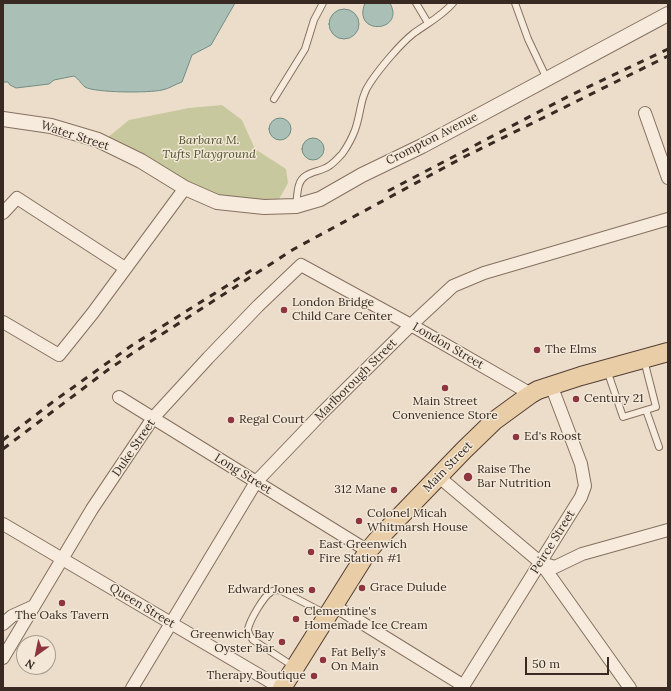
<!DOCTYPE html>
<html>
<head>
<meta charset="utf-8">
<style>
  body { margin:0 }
  #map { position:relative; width:671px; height:691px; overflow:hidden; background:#ebddca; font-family:Lora,serif }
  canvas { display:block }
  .frame { position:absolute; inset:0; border:4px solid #382a22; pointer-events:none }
  .north { position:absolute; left:16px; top:635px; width:40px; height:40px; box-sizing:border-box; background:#f3e8d8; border:1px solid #a89c8f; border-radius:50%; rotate:213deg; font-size:11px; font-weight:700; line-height:16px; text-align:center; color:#382a22 }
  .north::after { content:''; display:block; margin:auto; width:14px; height:18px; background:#8f3540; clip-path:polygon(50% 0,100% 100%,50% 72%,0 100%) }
  .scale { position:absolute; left:525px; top:657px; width:84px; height:18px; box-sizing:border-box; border:2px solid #382a22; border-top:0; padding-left:5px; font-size:12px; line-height:14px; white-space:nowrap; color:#382a22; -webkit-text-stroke:3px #f3e8d8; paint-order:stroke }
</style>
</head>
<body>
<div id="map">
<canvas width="671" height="691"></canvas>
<div class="frame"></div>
<div class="north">N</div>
<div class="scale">50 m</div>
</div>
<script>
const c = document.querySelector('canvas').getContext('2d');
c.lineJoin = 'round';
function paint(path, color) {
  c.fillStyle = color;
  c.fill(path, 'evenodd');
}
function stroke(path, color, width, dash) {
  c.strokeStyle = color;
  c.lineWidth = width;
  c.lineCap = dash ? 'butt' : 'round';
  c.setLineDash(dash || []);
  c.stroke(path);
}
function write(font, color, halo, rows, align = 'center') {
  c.font = font + ' Lora,serif';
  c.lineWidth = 3;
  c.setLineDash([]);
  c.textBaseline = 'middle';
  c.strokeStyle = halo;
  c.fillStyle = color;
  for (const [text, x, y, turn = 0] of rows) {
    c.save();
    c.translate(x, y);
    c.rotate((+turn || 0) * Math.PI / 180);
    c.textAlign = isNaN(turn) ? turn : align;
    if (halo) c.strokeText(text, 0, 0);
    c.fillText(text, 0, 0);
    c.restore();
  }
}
paint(new Path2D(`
  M222,105L242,120L255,149L286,169L288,183L278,201L239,200L202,192L107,138L129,120L189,108Z`), '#c8c89e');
const water = new Path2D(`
  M3,3H235L211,45L192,55L182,82C175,84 169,89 162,90C150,93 95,93 85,87C81,84 80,80 74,76L54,80L49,84L16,88L10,85L8,82H3Z
  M365,3H390C406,33 351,36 365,3Z
  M329 24a15 15 0 1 1 30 0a15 15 0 1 1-30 0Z
  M269 129a11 11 0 1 1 22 0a11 11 0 1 1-22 0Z
  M302 149a11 11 0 1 1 22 0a11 11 0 1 1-22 0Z`);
paint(water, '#aac0b7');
stroke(water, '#718d83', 1);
const service = new Path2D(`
  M416,3L428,23
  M515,3L528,39L547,79
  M274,99L305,49L314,20L323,3
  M296,206C297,199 297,191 299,185C303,171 319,173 329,166C334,163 338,158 342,154C347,147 352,138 355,130C361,114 360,97 370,83C380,68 400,44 414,33C428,23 442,16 453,3
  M607,370L623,417L656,407L644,360
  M646,410L659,447
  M293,666L253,640C251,637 248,634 248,629C250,620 263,597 271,592C273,590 277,590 280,590L326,614`);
const minor = new Path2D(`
  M645,113L668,178
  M3,213L17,198L125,268
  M3,322L59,355L92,314L185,188
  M119,397L368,551
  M439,477L541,563L630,688
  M3,524L281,688
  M541,563L555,567L582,554L668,530
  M333,605L464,686
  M3,624L12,616L34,606
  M3,658L92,509L153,418L208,358L258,306L301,265L418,329L531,394
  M132,688L256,482L321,414L411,325L453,286L484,273L668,219
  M462,688L581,497L585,486L581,464L551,385`);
const tertiary = new Path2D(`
  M3,119L51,126L98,140L141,161L185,188L217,202L264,207L296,206L320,199L362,175L422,146L668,14`);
const primary = new Path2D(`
  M282,688L368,551L381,536L464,450L494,421L531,394L538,390L581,376L668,352`);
stroke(service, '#867060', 8);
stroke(minor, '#867060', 14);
stroke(tertiary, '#867060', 16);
stroke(primary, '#543f33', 20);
stroke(service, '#f6ebdc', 6);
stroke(minor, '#f6ebdc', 12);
stroke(tertiary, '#f6ebdc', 14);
stroke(primary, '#e9cda6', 18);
stroke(new Path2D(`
  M388,191L569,96L668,49
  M3,440L54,401L131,346L255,268
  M3,449L109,369L142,347L294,249L462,158L668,56`), '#382a22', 3, [7, 7]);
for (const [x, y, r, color] of [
  [284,310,4,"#8f3540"],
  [537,350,4,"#8f3540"],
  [445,388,4,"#8f3540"],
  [576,399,4,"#8f3540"],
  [231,420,4,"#8f3540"],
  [516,437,4,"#8f3540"],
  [468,477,5,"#8f3540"],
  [394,490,4,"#8f3540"],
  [359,521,4,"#8f3540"],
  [311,552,4,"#8f3540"],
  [362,588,4,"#8f3540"],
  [312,590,4,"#8f3540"],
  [62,603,4,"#8f3540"],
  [296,619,4,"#8f3540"],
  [282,642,4,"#8f3540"],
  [323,660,4,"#8f3540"],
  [314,676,4,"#8f3540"]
]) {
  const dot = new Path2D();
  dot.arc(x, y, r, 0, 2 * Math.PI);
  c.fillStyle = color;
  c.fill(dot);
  stroke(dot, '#f3e8d8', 1.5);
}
write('12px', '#382a22', '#f3e8d8', [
  ["Water Street",75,136,18],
  ["Crompton Avenue",432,139,-27],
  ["London Street",448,346,30],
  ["Marlborough Street",356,380,-45],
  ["Duke Street",134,448,-56],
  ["Main Street",448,467,-46],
  ["Long Street",243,474,32],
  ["Peirce Street",553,542,-58],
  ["Queen Street",142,606,31]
]);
write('italic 12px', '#4c522a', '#f3e8d8', [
  ["Barbara M.",209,141],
  ["Tufts Playground",209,155]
]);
write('12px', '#382a22', '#f3e8d8', [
  ["London Bridge",292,303],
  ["Child Care Center",292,317],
  ["The Elms",545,350],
  ["Century 21",584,399],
  ["Main Street",445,402,"center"],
  ["Convenience Store",445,416,"center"],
  ["Regal Court",239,420],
  ["Ed's Roost",524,437],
  ["Raise The",477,470],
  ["Bar Nutrition",477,484],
  ["312 Mane",386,490,"right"],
  ["Colonel Micah",367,514],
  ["Whitmarsh House",367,528],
  ["East Greenwich",319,545],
  ["Fire Station #1",319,559],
  ["Grace Dulude",370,588],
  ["Edward Jones",304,590,"right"],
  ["Clementine's",304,612],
  ["Homemade Ice Cream",304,626],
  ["The Oaks Tavern",62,616,"center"],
  ["Greenwich Bay",274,635,"right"],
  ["Oyster Bar",274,649,"right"],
  ["Fat Belly's",331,653],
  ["On Main",331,667],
  ["Therapy Boutique",306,676,"right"]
], 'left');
</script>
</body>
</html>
